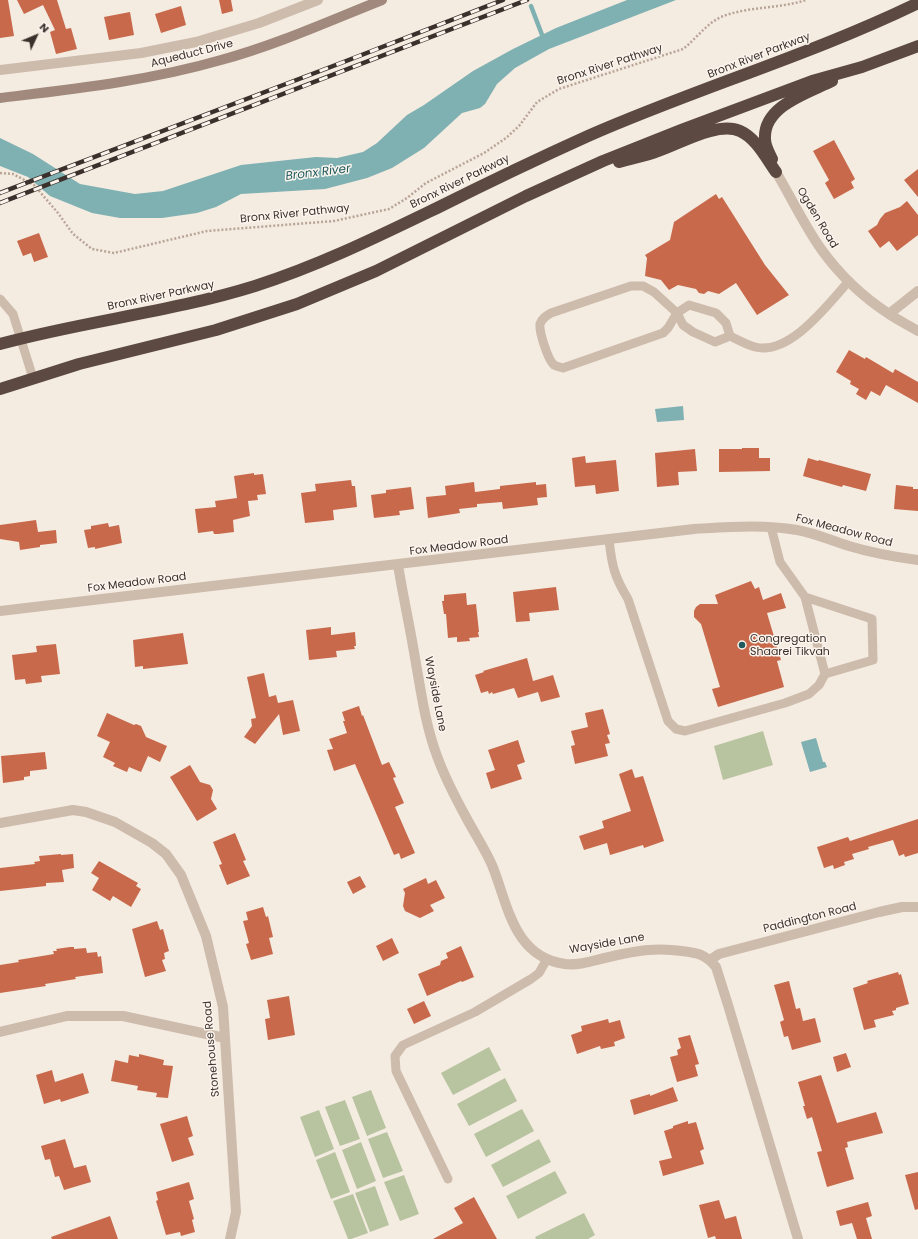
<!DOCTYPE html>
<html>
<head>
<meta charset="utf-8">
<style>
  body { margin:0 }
  #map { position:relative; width:918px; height:1239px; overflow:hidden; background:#f4ebe1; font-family:Poppins,sans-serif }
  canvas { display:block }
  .north { position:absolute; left:16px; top:16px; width:40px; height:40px; -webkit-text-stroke:3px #fbf5ee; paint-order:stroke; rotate:46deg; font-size:11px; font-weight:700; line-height:16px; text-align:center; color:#3b302b }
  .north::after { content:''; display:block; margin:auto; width:14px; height:18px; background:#3b302b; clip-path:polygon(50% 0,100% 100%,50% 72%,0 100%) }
</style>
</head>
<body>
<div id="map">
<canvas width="918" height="1239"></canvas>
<div class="north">N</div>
</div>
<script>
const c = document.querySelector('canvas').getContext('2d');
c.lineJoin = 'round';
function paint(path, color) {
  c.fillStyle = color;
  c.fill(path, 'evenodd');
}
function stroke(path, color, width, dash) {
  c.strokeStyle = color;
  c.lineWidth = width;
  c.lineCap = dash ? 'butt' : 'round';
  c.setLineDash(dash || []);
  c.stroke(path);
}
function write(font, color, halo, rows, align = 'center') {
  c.font = font + ' Poppins,sans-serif';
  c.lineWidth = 3;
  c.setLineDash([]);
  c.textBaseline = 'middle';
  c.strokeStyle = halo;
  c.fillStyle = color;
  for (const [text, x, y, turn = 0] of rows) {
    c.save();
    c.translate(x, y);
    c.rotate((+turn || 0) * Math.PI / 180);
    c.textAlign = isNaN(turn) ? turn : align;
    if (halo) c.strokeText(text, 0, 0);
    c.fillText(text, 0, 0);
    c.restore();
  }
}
paint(new Path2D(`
  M763,731L773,765L723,780L714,746Z
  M489,1047L501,1070L453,1095L441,1073Z
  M505,1078L517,1101L469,1126L457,1104Z
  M371,1090L386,1128L367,1136L352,1097Z
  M345,1100L360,1139L340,1146L325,1107Z
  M522,1109L534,1131L486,1157L474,1134Z
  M319,1110L334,1149L315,1157L300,1117Z
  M387,1132L403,1171L383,1178L368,1139Z
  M539,1139L551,1162L503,1187L491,1165Z
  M361,1142L376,1181L357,1189L342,1150Z
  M335,1152L350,1192L331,1199L316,1160Z
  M555,1171L567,1193L518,1219L506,1196Z
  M404,1175L419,1214L400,1221L384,1182Z
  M375,1186L389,1225L370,1232L355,1193Z
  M353,1194L368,1233L351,1239H348L333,1201Z
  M584,1213L595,1235L588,1239H536L535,1237Z`), '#b8c4a0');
paint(new Path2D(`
  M627,0H676L549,49L515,68L497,84L485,104L480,108L462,113L424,148L392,168L367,178L325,189L241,194L216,207L197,213L162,218H120L92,213L50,196L28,177L0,166V138L33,154L80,184L135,194L163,191L241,165L316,157L337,158L363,152L377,143L407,115L424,105L473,71L513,49L556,28Z
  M683,406L684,420L657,422L655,409Z
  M816,738L823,762H825L827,767L810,772L801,742Z`), '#7fb0b2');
stroke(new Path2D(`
  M531,6L544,40`), '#7fb0b2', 4.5);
paint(new Path2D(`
  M0,0H8L14,36L0,38Z
  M17,0H57L66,29L71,28L77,49L56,54L50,32L55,30L43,5L24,14Z
  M219,0H231L233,11L222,14Z
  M181,6L186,25L161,33L155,14Z
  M130,12L134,35L109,40L104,17Z
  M834,140L855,179L851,182L854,188L834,199L825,183L829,180L813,151Z
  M918,169V197L904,180Z
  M716,194L719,199L722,197L765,265L789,295L757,315L736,283L719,294L708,291L704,294L699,293L696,289L678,285L669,290L661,280L645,276L647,258L645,255L670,240L674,222Z
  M907,201L918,215V235L897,251L889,241L880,248L868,231L877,225L880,219L885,213L900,207Z
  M39,233L48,257L34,262L31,253L23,256L17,241Z
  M849,350L865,359L866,357L893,373L895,369L918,382V403L886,385L880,396L871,391L866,400L856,394L859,389L850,384L851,381L836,372Z
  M742,448H759V458H770V471L719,472V449H742Z
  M695,449L697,471L678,472L679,485L657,487L655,453Z
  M585,456L586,463L616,460L619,491L596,494L595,485L575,487L572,458Z
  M808,458L818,461L819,460L871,474L866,491L843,485L842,487L803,476Z
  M254,473V475L263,474L266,494L257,495L258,500L248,501L250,516L233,520L234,532L218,534H214L213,531L198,533L195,509L216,507L215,501L237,498L234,476Z
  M351,480L352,486H355L357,507L333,510L334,520L305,523L301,493L316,491L315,484Z
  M474,482L475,492L500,489V486L536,482V485L546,484L547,497L537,498L538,505L503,509L502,502L477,504V507L459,509L460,513L428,518L426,497L446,495L445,486Z
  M896,485L913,487V489H918V511L894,509Z
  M411,487L414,509L399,511L400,515L374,518L371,495L386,493V490Z
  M36,520L38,532L56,530L57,543L40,545V547L20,550L19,542L0,539V525Z
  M108,523L109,527L119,525L122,543L95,549V547L88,548L84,530L91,529V526Z
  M751,581L755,589L759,587L763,600L781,593L786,608L767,613L781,660L777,661L784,687L718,707L712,689L720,687L701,624L694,617V611L696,607L700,604H718L715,595Z
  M556,587L559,610L529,613L530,621L516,622L513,592Z
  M466,593L467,605L476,604L479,632H478L479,637L469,638L470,641L457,642V637L448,638L446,614H444L442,601H444V595Z
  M331,627V635L355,632L356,646H354L355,649L336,651L337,657L309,660L306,630Z
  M183,633L188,664L143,669V666L135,667L133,640Z
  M56,644L60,674L41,676L42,682L26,684L25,679L15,680L12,655L37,652L36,646Z
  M527,658L533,681L553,675L560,697L541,702L538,692L518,698L514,688L493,694L492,692L489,694L488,691L481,693L475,675L484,672L483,671Z
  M264,673L269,697L276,695L278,703L293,700L300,731L283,735L279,714L255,744L244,737L252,726L251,719L256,718L247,677Z
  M359,706L362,716L363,715L382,765L389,762L396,777L393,778L404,803L395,807L415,853L401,859L399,853L394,855L355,764L334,771L327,750L333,749L329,739L347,733L343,721H345L342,712Z
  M603,709L610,734L607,735L610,743L605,744L608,756L575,764L571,746L575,745L571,731L588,727L585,713Z
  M107,713L134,725L136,724L141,726L146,737L167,746L160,762L148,756L141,772L129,767L127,772L113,766L115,763L103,757L110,742L97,736Z
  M518,740L525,762L517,765L522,779L491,789L486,773L495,770L488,750Z
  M45,752L47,769L30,771V776L24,777V780L3,783L1,756Z
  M190,765L200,782L210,785L213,790L211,799L217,809L197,821L170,777Z
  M632,769L635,778L643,776L664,841L644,848L643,845L610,855L607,843L584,850L579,836L604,828L602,821L631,811L619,774Z
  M918,819V853L905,857L904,854L899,856L893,840L868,847L869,849L852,854L854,859L844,862L845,865L834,869L833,865L824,868L817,847L848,837L850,841Z
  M235,833L246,860L243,861L250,876L227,885L219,865L222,864L213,842Z
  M61,854V855L73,854L74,868L62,870L64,882L46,883V886L0,891V868L35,864L34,862L40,861L39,856Z
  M99,861L138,883L136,886L141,889L131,907L113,896L110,901L92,890L99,878L91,873Z
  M360,876L366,887L353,894L347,882Z
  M426,878L428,884L436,880L445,898L430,905L434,911L420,918L405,911L403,906L405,893L403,889Z
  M263,907L266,917L268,916L273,937L269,938L273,954L251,960L246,944L249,943L243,921L248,920L246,912Z
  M157,921L160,930L163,929L169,951L164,953L165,959L162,960L166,971L145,977L132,929Z
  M392,938L399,953L383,961L376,946Z
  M461,946L474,977L462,982L461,981L427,996L418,974L440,965L441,961L448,958L446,953Z
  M70,947H74V949L86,948L87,953L97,952L98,957L101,956L103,973L75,977L76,979L45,984L46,986L0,993V965L19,962L18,960L54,954L53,951H57L56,949Z
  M898,972L899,975L901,974L909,1004L896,1008V1010L892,1011L894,1015L874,1020L876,1027L864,1030L853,988L868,983L867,981Z
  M789,981L796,1009L800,1008L803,1021L815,1018L821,1042L792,1050L788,1036L784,1037L780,1022L784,1020L774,985Z
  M289,996L295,1035L268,1040L265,1019L270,1018L267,1000Z
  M424,1001L431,1016L414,1024L407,1009Z
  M608,1019L609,1023L620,1020L625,1038L614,1042L615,1046L601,1049L600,1046L577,1054L571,1035L582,1031L581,1026Z
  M690,1035L699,1064L695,1065L698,1076L677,1082L670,1057L678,1055L677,1050L681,1048L678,1038Z
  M846,1053L851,1067L837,1072L833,1057Z
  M139,1054L164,1060L163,1065L173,1066L168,1098L156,1097L157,1093L137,1090L138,1086L111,1081L115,1060L128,1063L129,1055L139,1057Z
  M52,1070L55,1082L83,1073L89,1093L61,1102L60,1099L44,1104L36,1075Z
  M821,1075L837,1123L876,1112L883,1133L847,1142L848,1147L845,1148L854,1179L827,1187L817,1152L822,1151L812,1117L807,1119L803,1106H805L798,1082Z
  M673,1087L678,1101L634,1115L630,1100L650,1094V1096Z
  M187,1116L193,1136L188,1138L194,1155L172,1162L160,1124Z
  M688,1121V1124L696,1122L704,1149L700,1151L704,1164L663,1176L659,1161L672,1158L664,1131L673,1128V1126Z
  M65,1139L74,1168L86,1165L91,1182L64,1190L59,1176L55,1177L50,1159L45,1160L41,1146Z
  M918,1172V1209L915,1210L905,1175Z
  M189,1182L194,1199L189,1201L194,1219L192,1220L195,1232L181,1236L180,1232L166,1235L156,1201L158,1200L156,1192Z
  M474,1197L497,1239H433L463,1223L454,1208Z
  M719,1200L725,1219L736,1216L742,1239H716L715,1236L708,1238L699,1205Z
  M868,1202L872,1216L866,1218L872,1239H857L852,1223L840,1226L836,1211Z
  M110,1216L118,1239H52L51,1237Z`), '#c8694b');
stroke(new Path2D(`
  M0,173L13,174L34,185L58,213L73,234L92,249L114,253L207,231L334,221L389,209L407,198L426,183L484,153L506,138L519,126L537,102L559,89L683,49C696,39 706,24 721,17C748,6 779,9 806,0`), '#b9a596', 2.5, [2, 2]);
stroke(new Path2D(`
  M0,299L13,314L33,378
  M730,336L726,323L716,313L689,305L677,313L668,328L663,333L563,368C560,367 557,367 554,365C548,360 539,332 540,324C542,318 546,316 551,313L631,286H643L654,292L677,313L683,325L693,332L715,342L730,336C738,340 747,345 755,347C790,356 829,303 849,281
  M771,527L780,562L805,597L825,674L873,660L872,619L805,597
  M609,540C612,566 614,576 628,599L668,721L676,729L685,731L785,703L809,694L819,685L825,674
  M448,1179L396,1071L395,1056L403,1045L475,1012L531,979L539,973L547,959`), '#cdbbac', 9);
stroke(new Path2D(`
  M0,70L141,53L196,42L259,23L318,0
  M776,172C791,197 804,225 821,249C839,274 863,297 889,314C898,320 908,325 918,331
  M889,314L918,291
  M398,565C403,596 410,627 415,658C421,691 425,724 437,756C445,778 456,799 467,819C475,834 485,849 492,865C508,904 513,957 565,964C579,966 595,960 609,957C635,951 655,947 682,951C698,953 705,954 716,967L728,1005L798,1239
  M0,611L694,529C728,527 762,524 797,530C815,533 832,541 849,546C872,553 895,557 918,560
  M0,823L73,810L86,812L115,822L152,843L166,854L181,875L206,936L223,1007L236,1212L230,1239
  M710,960L719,954L879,912L902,907H918
  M0,1032L67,1016H123L225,1038`), '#cdbbac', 10);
stroke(new Path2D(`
  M0,98C74,89 148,81 221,60C276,45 329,21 382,0`), '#a18a7d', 10);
stroke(new Path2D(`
  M772,159C769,153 765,146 765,139C763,106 808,93 832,81
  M619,162C632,158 646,156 658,151C679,144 718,121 740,131C756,138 766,158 776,172
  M0,344C84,321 172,312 255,286C318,266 377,237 437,208C487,183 537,159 588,136C697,88 811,55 918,3
  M0,389L79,364L216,330L297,304L376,271L526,196L603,161L681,130L812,81L862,67L918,46`), '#5c4a42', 12);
const rail = new Path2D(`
  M0,193L341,63L503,0
  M0,203L527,0`);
stroke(rail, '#3b302b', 4.5);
stroke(rail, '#fbf5ee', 3, [9]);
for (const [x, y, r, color] of [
  [742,645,4,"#1f5a5e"]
]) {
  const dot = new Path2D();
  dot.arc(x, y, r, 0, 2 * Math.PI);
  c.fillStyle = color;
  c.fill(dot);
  stroke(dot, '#fbf5ee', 1.5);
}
write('11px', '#3b302b', '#fbf5ee', [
  ["Aqueduct Drive",192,54,-14],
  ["Bronx River Parkway",759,56,-21],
  ["Bronx River Pathway",610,65,-18],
  ["Bronx River Parkway",460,182,-26],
  ["Bronx River Pathway",295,214,-6],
  ["Ogden Road",817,218,59],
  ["Bronx River Parkway",161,296,-12],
  ["Fox Meadow Road",844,531,15],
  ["Fox Meadow Road",459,546,-7],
  ["Fox Meadow Road",137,583,-7],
  ["Wayside Lane",435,694,79],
  ["Paddington Road",810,918,-14],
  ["Wayside Lane",607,944,-10],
  ["Stonehouse Road",212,1049,-95]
]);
write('11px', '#3b302b', '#fbf5ee', [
  ["Congregation",750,639],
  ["Shaarei Tikvah",750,652]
], 'left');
write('italic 12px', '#1f5a5e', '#fbf5ee', [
  ["Bronx River",318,173,-7]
]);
</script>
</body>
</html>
